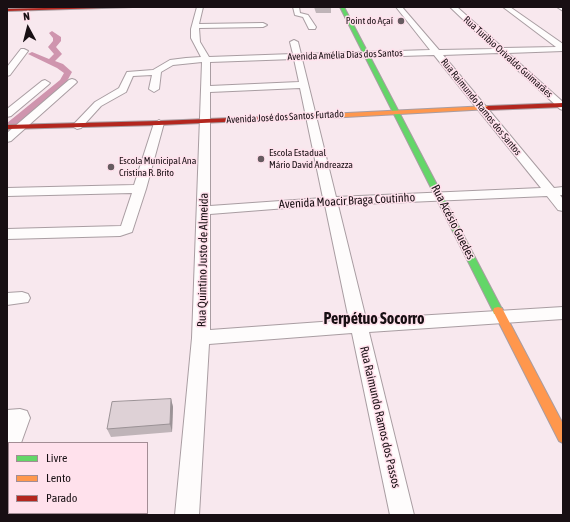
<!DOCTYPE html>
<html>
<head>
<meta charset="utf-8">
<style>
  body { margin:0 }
  #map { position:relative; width:570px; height:522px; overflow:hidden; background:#f8e8ee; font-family:"Asap Condensed",sans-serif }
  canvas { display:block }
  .frame { position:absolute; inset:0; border:8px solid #180f13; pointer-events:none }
  .legend { position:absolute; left:8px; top:442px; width:140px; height:72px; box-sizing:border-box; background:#ffe1ec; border:1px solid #a38d95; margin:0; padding:5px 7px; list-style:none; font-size:12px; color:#180f13 }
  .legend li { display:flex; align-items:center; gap:8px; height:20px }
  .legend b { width:20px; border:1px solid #a38d95 }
  .north { position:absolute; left:8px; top:8px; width:40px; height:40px; -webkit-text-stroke:3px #ffe1ec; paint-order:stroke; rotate:353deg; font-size:11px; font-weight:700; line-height:16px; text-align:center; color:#180f13 }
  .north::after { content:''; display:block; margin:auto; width:14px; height:18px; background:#180f13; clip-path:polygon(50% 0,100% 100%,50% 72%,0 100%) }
</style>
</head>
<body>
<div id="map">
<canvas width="570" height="522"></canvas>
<div class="frame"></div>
<ul class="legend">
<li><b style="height:5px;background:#63d668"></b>Livre</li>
<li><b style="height:5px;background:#ff974d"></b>Lento</li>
<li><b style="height:5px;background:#b3261e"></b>Parado</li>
</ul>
<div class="north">N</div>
</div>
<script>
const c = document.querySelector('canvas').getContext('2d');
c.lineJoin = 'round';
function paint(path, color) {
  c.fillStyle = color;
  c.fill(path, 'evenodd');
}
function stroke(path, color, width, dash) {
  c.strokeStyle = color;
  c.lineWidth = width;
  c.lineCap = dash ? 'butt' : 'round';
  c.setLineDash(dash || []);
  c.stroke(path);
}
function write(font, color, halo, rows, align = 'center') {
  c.font = font + ' "Asap Condensed",sans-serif';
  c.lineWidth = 3;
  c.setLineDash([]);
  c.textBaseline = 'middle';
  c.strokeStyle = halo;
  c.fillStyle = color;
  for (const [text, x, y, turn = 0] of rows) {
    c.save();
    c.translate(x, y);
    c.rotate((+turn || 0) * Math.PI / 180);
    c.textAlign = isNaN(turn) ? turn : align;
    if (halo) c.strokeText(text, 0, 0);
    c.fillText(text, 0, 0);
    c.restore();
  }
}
paint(new Path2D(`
  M52,31L61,37V41L56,47L62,54L55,61L63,64L72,72L66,83L10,130L7,131V123L60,80L64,73L57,68L28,54L32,52L49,59L54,54L48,47L53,41V38L49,33Z`), '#cf95ae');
const street = new Path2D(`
  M197,7H203L199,24L263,23L267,25L263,27L199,28L200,42L209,57L293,54L290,42L294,40L298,42L301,54L430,50L396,7H402L439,50L494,49L450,7H457L503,48L556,47L503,7H510L563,44V51L508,53L563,102V110L560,109L499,53L443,55L554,188L563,187V195H560L563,199V211L558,210L547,196L338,205L366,319L563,307V319L369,332L414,515H390L352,333L209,344L199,515H175L192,338L202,62L173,65L161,72L159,89L154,92L149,89L152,75L133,76L126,92L101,106L81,128L77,129L72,126L95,102L119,88L127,72L153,70L170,60L186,58L201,57L191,38V29ZM434,55L541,188L336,197L302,59ZM294,59L299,82L210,86V62ZM300,88L323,198L210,206V92ZM325,205L349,320L210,330V214Z
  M293,7H299L300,13L308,15L316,27L315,29H309L303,17L295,15Z
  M557,7H563V11Z
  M21,49H24L28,51L10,75L7,76V67Z
  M72,79L75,80L77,82L75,84L11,141L7,142V133L69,80Z
  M45,80L50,83L48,85L11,116L7,117V109L42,81Z
  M159,120L164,123L146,189L132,232L120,236L7,239V229L121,226L132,193L7,196V188L134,185L154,123Z
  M22,292L28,294L30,298L28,302L7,305V293Z
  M20,409L27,411L30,418L21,443H9V453L7,452V410Z`);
const fast = new Path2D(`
  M340,7H344L503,311L502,314H494L493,311Z`);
const slow = new Path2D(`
  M488,106L490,107V109L327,118L324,116L327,114Z
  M498,307L502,308L563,424V443L559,441L493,311L494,308Z`);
const jam = new Path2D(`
  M82,7H133L7,11V9Z
  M563,103V107L488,110L485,108L488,106Z
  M327,114L329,115V117L159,125L7,129V125L159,121Z`);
stroke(street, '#a99da2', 2);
stroke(fast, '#a99da2', 2);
stroke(slow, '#a99da2', 2);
stroke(jam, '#a99da2', 2);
paint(street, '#fefcfc');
paint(fast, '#63d668');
paint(slow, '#ff974d');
paint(jam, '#b3261e');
paint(new Path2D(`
  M314,7H331V13H316Z
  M171,399L173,407L172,432L111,437L107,429Z`), '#bfb4b8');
paint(new Path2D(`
  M171,399L173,407L172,432L170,424Z`), '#9b9296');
const building = new Path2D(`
  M171,399L170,424L107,429L112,402Z`);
paint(building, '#ded1d6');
stroke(building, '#9b9296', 1);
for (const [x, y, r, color] of [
  [401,21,4,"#665b60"],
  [261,159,4,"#665b60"],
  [111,167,4,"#665b60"]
]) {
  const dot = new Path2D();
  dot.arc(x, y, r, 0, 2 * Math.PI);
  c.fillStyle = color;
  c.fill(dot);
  stroke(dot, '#ffe1ec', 1.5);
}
write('10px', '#180f13', '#ffe1ec', [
  ["Point do Açaí",393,21,"right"],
  ["Escola Estadual",269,153],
  ["Mário David Andreazza",269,165],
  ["Escola Municipal Ana",119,161],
  ["Cristina R. Brito",119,173]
], 'left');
write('10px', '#180f13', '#ffe1ec', [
  ["Avenida Amélia Dias dos Santos",345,55,-2],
  ["Rua Turibio Orivaldo Guimarães",508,57,42],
  ["Rua Raimundo Ramos dos Santos",481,107,51],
  ["Avenida José dos Santos Furtado",285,117,-3]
]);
write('12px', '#180f13', '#ffe1ec', [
  ["Avenida Moacir Braga Coutinho",347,201,-3],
  ["Rua Acésio Guedes",453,222,63],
  ["Rua Quintino Justo de Almeida",203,260,-89],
  ["Rua Raimundo Ramos dos Passos",380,417,77]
]);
write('bold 16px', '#180f13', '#ffe1ec', [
  ["Perpétuo Socorro",374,319]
]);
</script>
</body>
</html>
